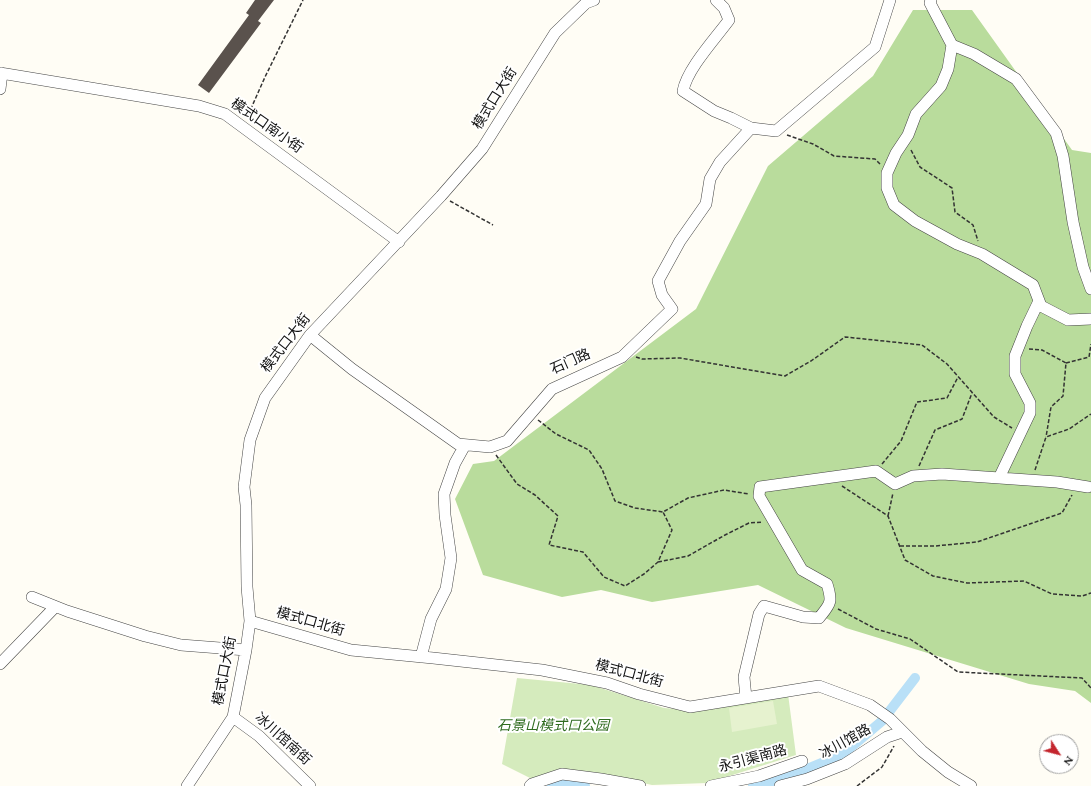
<!DOCTYPE html>
<html>
<head>
<meta charset="utf-8">
<style>
  body { margin:0 }
  #map { position:relative; width:1091px; height:786px; overflow:hidden; background:#fffdf5; font-family:Spectral,serif }
  canvas { display:block }
  .north { position:absolute; left:1039px; top:734px; width:40px; height:40px; box-sizing:border-box; background:#fff; border:1px solid #a0a0a0; border-radius:50%; rotate:126deg; font-size:11px; font-weight:700; line-height:16px; text-align:center; color:#111 }
  .north::after { content:''; display:block; margin:auto; width:14px; height:18px; background:#c4262e; clip-path:polygon(50% 0,100% 100%,50% 72%,0 100%) }
</style>
</head>
<body>
<div id="map">
<canvas width="1091" height="786"></canvas>
<div class="north">N</div>
</div>
<script>
const c = document.querySelector('canvas').getContext('2d');
c.lineJoin = 'round';
function paint(path, color) {
  c.fillStyle = color;
  c.fill(path, 'evenodd');
}
function stroke(path, color, width, dash) {
  c.strokeStyle = color;
  c.lineWidth = width;
  c.lineCap = dash ? 'butt' : 'round';
  c.setLineDash(dash || []);
  c.stroke(path);
}
function write(font, color, halo, rows, align = 'center') {
  c.font = font + ' Spectral,"Noto Sans SC",serif';
  c.lineWidth = 4;
  c.setLineDash([]);
  c.textBaseline = 'middle';
  c.strokeStyle = halo;
  c.fillStyle = color;
  for (const [text, x, y, turn = 0] of rows) {
    c.save();
    c.translate(x, y);
    c.rotate((+turn || 0) * Math.PI / 180);
    c.textAlign = isNaN(turn) ? turn : align;
    if (halo) c.strokeText(text, 0, 0);
    c.fillText(text, 0, 0);
    c.restore();
  }
}
paint(new Path2D(`
  M517,678L591,685L664,708L691,710L788,694L796,755L707,783L652,785L599,773L564,770L532,779L502,764Z`), '#d5ebbd');
paint(new Path2D(`
  M913,10H972L1072,150L1091,153V703L1075,691L1029,684L846,628L758,585L652,602L601,590L562,597L483,575L455,499L473,464L494,461L696,309L768,166L873,76Z`), '#b9dc9c');
paint(new Path2D(`
  M773,701L777,724L732,732L729,708Z`), '#e6f2cf');
stroke(new Path2D(`
  M552,786L566,782L585,786
  M753,786L785,778L843,754L882,721L915,678`), '#b9e0f7', 10);
paint(new Path2D(`
  M255,0H274L258,21L261,23L209,93L198,85L249,15L246,13Z`), '#5a524d');
const minor = new Path2D(`
  M716,0L724,8L729,20C715,39 687,69 683,91L714,111L731,118L751,128L776,131L875,47L890,0
  M931,0L930,3L952,45L948,69L941,86L916,114L908,135L896,153L887,173V188L894,205L915,221L957,244L982,254L1033,285L1041,306L1068,320L1091,319
  M952,45L974,54L1016,79L1056,133L1063,156L1073,222L1083,267L1091,289
  M0,73L199,106L225,114L399,242
  M0,89L2,73
  M310,335L352,369L458,444L490,447L507,441L552,389L622,357L672,309L662,295L658,281L680,241L706,204L710,179L720,162L751,128
  M999,478L1030,413V403L1015,374V356L1027,326L1039,301
  M32,597L67,611L145,636L181,645L246,650
  M250,621L351,650L433,658L542,670L607,683L639,694L690,707L819,686L870,705L890,719L922,751L948,772L971,786
  M421,657L431,619L446,589L451,558L445,515L444,494L455,463L465,445
  M0,664L55,607
  M746,698L744,677L759,614L764,606L803,617L819,618C830,604 833,603 827,584L802,570L759,496L760,487L876,471L895,484L913,476L942,474L1057,482L1088,487
  M233,717L259,736L310,786
  M187,786L233,717L239,686L246,650L250,621L247,587L246,505L244,487L250,440L265,398L310,335L441,196L482,149L555,33L586,3L594,0
  M530,786L532,784L562,774L601,779L640,786
  M711,786L759,776L802,761
  M780,786L807,779L845,764L887,737L902,732`);
stroke(minor, '#444', 12);
stroke(new Path2D(`
  M241,114L249,113L265,77L303,0
  M787,135L813,144L834,156L875,159L880,164
  M911,150L920,167L952,188L955,212L973,225L978,241
  M450,201L493,225
  M1029,349L1042,350L1066,363L1063,396L1051,407L1046,437
  M636,357L642,359L680,358L785,376L811,361L845,337L922,345L947,364L994,417L1012,428
  M1066,363L1089,357L1091,344
  M538,420L556,434L589,450L602,469L615,501L635,508L663,512L688,498L724,490L749,494
  M496,455L517,484L535,495L558,516L549,545L583,552L604,577L625,586L644,574L658,562L672,530L663,512
  M882,464L901,441L917,402L947,398L958,377
  M919,466L935,430L962,419L972,393
  M1035,470L1046,437L1069,429L1091,414
  M842,486L888,516L905,560L933,576L967,583L1024,581L1052,594L1082,596L1091,593
  M888,516L893,493
  M900,546H935L977,542L1062,513L1072,495
  M658,562L688,556L725,535L749,523L763,522
  M838,609L876,629L910,639L958,672L1082,678L1091,688
  M857,786L882,767L894,746`), '#333', 1.5, [4, 2]);
stroke(minor, '#fff', 11);
write('14px', '#111', '#fff', [
  ["模式口大街",496,99,-58],
  ["模式口南小街",266,127,35],
  ["模式口大街",287,344,-52],
  ["石门路",571,363,-24],
  ["模式口北街",310,623,16],
  ["模式口大街",226,671,-79],
  ["模式口北街",629,675,15],
  ["冰川馆南街",282,740,42],
  ["冰川馆路",846,743,-29],
  ["永引渠南路",753,760,-15]
]);
write('italic 14px', '#2f6b1f', '#fff', [
  ["石景山模式口公园",553,727]
]);
</script>
</body>
</html>
